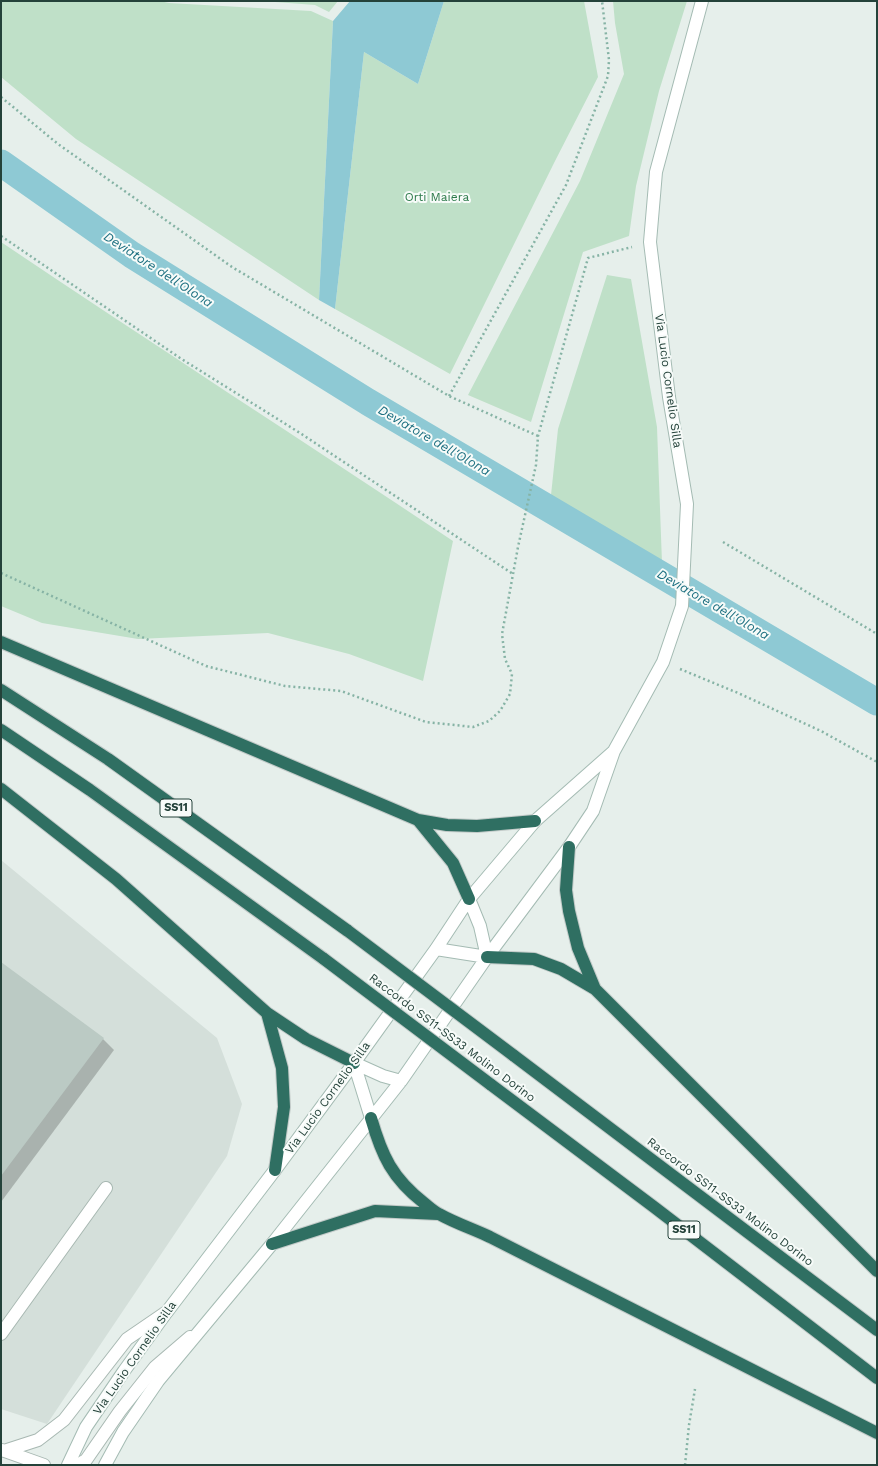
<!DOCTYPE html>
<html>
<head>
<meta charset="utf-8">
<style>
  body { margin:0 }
  #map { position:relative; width:878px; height:1466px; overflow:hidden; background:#e6efeb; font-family:"Work Sans",sans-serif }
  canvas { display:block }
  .frame { position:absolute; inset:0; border:2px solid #24423a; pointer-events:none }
</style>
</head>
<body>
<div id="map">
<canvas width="878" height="1466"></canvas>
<div class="frame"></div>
</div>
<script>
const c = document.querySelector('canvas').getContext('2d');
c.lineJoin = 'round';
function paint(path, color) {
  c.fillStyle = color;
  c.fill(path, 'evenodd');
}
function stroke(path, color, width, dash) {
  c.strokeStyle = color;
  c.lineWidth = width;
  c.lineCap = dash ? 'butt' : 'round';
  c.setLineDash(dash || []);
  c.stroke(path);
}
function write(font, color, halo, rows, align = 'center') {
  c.font = font + ' "Work Sans",sans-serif';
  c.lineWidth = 4;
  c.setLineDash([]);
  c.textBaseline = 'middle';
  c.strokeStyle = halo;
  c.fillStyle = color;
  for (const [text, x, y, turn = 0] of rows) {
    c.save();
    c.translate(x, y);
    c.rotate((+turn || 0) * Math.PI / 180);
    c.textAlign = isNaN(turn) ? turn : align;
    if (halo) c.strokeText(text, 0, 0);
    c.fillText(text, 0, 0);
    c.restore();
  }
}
paint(new Path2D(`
  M1,860L217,1038L242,1104L227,1156L47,1424L1,1409Z`), '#d4dfda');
paint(new Path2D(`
  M1,1H160L169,3L311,11L333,21L319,300L76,139L1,77Z
  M262,1H338L329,12L315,5Z
  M444,1H584L598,77L554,163L450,374L335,309L364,52L418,84Z
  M613,1H687L659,91L636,186L629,236L583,252L531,422L468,395L580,181L624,74L615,23Z
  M1,242C151,343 303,441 453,541L423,681L349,654L268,633L138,639L42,623L1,606Z
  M607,275L631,279L657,427L662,563L551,495L558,429Z`), '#bfe0c8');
paint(new Path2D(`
  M350,1H444L418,84L364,52L335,309L319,300L333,21Z`), '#8ec9d4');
paint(new Path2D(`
  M1,963L103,1039L114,1050L1,1202Z`), '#0003');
stroke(new Path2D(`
  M1,163L132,255L368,402L877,702`), '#8ec9d4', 27);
paint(new Path2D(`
  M1,962L104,1038L1,1176Z`), '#bbcac4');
const lane = new Path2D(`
  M1,1334L106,1188
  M2,1450L44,1465
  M4,1451L38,1440L64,1420L127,1339L165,1313
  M77,1465L86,1460L120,1411L155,1367L190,1337`);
const secondary = new Path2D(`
  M469,899L480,926L487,957
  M436,949L487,957
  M354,1063L371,1118
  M354,1063L383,1076L401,1081
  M68,1465L86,1427L124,1371L166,1313L275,1170L354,1063L436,949L469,899L535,821L613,752
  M105,1465L123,1432L158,1381L272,1244L401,1081L487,957L569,847L593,811L614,751L663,662L682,606L687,504L669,397L650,242L656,172L702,1`);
const highway = new Path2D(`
  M1,642L418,820L447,825L477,826L535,821
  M1,690L108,759L348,931
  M1,730L90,790L324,959
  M1,789L116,879L267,1013L306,1039L354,1063
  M418,820L453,863L469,899
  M569,847L566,890L569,911L578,948L595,989
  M487,957L534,959L561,969L595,989L877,1271
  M267,1013L282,1068L284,1107L275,1170
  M513,1055L877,1330
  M490,1084L654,1207L877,1378
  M371,1118C382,1156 392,1178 424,1203C429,1207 433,1211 439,1214C455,1223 473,1229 490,1237L877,1433
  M272,1244L375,1211L438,1214`);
stroke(lane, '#a8b8b2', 14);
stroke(secondary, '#a4bbb3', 14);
stroke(highway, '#c2cac8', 14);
stroke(new Path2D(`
  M1,97L58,144L232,267L449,396L538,436
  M1,236L180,358L300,433L513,574
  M449,396L566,185L608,76L609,60L602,1
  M723,542L877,634
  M1,573L206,666L285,686L341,691L426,722L473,727L489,721L500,711L510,694L512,674L505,659L502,634L518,547L536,465L538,436L588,258L632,247
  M680,669L738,693L821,731L877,762
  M685,1465L689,1425L695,1389`), '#86b3a5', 2.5, [2, 3]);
stroke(lane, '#fff', 12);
stroke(secondary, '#fff', 12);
stroke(highway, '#2f6f62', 12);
const highwayBridge = new Path2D(`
  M348,931L513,1055
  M324,959L490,1084`);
stroke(highwayBridge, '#c2cac8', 14, []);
stroke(highwayBridge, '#2f6f62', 12);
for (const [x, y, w] of [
  [176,808,32],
  [684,1230,32]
]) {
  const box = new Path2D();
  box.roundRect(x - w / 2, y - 9, w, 18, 3);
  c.fillStyle = '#f7fbf9';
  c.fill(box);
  stroke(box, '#24423a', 1);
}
write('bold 11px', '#24423a', null, [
  ["SS11",176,808],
  ["SS11",684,1230]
]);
write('12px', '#2d7a4b', '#f7fbf9', [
  ["Orti Maiera",437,197]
]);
write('12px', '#24423a', '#f7fbf9', [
  ["Via Lucio Cornelio Silla",668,381,82],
  ["Raccordo SS11-SS33 Molino Dorino",452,1038,37],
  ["Via Lucio Cornelio Silla",328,1098,-54],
  ["Raccordo SS11-SS33 Molino Dorino",730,1202,37],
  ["Via Lucio Cornelio Silla",135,1358,-55]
]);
write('italic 13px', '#1c6f80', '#f7fbf9', [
  ["Deviatore dell'Olona",158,270,33],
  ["Deviatore dell'Olona",434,441,30],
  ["Deviatore dell'Olona",713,605,30]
]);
</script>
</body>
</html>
